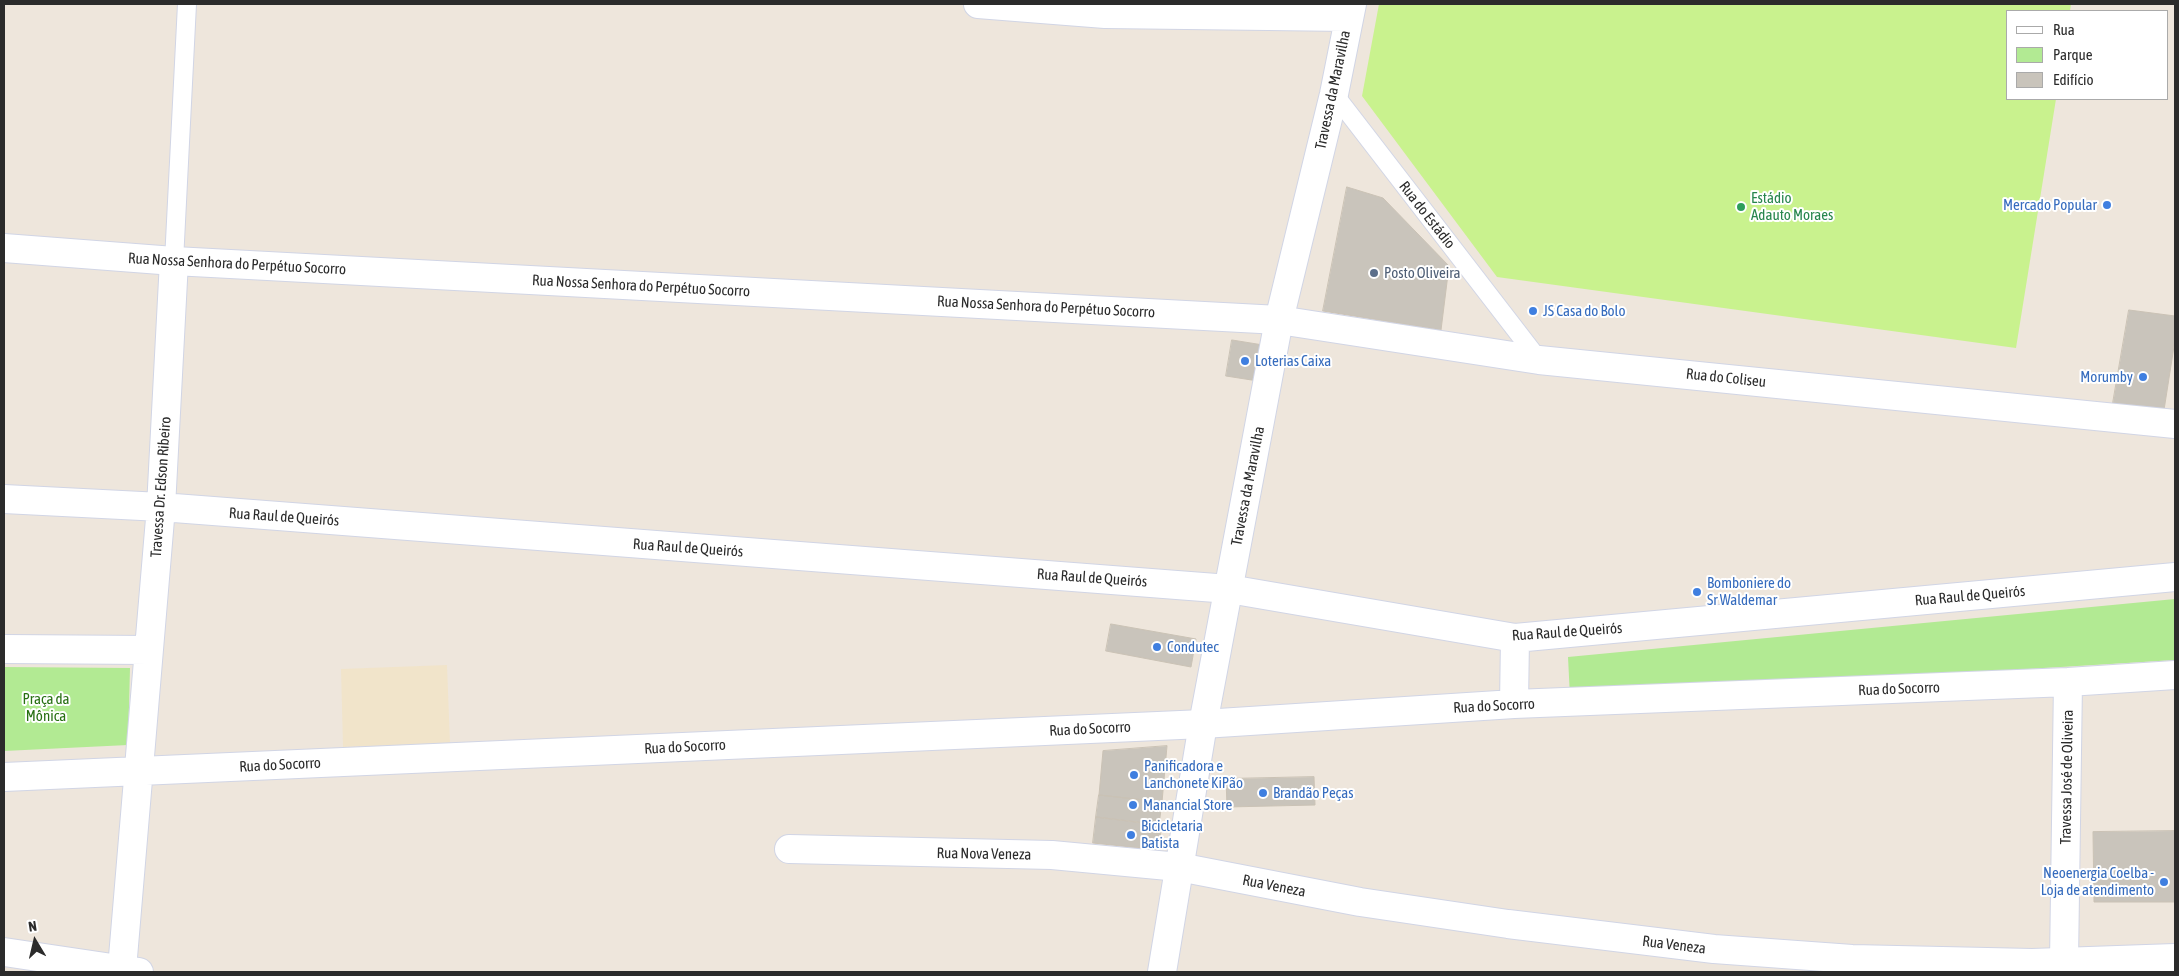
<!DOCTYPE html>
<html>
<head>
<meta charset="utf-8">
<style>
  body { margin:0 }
  #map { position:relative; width:2179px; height:976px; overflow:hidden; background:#eee6dc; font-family:"Asap Condensed",sans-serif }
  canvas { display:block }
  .frame { position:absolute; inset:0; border:5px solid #2b2b2b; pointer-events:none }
  .legend { position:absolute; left:2006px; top:10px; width:162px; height:90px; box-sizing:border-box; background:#fff; border:1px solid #aaa; margin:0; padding:6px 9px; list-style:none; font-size:15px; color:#2b2b2b }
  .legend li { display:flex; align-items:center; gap:10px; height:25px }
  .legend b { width:25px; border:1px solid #aaa }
  .north { position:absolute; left:10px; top:916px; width:50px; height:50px; -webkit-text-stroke:4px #fff; paint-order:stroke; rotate:351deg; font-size:14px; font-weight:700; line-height:20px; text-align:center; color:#2b2b2b }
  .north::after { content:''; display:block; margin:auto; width:18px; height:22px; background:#2b2b2b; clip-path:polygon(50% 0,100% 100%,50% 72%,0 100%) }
</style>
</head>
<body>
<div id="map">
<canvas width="2179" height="976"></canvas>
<div class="frame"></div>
<ul class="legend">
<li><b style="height:6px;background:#fff"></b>Rua</li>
<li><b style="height:14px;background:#b2ea93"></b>Parque</li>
<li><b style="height:14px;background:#c9c4bb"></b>Edifício</li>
</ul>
<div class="north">N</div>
</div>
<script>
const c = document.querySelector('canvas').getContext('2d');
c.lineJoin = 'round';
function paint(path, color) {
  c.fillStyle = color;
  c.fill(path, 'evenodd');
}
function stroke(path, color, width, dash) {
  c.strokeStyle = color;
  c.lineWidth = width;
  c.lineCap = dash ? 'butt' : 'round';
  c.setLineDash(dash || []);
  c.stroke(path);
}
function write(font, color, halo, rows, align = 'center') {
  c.font = font + ' "Asap Condensed",sans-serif';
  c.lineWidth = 4;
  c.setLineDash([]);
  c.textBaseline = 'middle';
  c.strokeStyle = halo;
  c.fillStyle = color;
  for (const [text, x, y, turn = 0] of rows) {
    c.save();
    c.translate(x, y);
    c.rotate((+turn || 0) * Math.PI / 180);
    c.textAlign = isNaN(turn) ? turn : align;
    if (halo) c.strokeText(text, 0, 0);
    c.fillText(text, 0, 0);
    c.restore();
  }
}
paint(new Path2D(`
  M447,665L450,744L343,747L341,669Z`), '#f1e4ca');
paint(new Path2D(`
  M2175,599V660L1570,697L1568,657Z
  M4,667L130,668L128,745L4,751Z`), '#b2ea93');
paint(new Path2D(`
  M1379,4H2071L2070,11H2008V99H2056L2016,348L1497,277L1362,96Z`), '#c9f28e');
const building = new Path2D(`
  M1347,187L1383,198L1449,266L1441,330L1323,311Z
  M2129,310L2175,316V340L2164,410L2113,403Z
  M1232,340L1263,345L1258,381L1226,376Z
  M1111,624L1196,639L1191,667L1106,651Z
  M1167,746L1162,802L1099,795L1103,751Z
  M1314,777L1315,805L1227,807L1226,779Z
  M1099,795L1162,802L1159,825L1096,817Z
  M1096,817L1162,825L1158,850L1093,843Z
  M2175,831V902H2094L2093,832Z`);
paint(building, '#c9c4bb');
stroke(building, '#cac2b5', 1);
const service = new Path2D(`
  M1334,94L1539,360
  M174,261L187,4`);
const minor = new Path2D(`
  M4,248L174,261L1279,320L1539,360L2175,424
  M4,499L161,507L1229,589L1515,638L2175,577
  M4,649L149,650
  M1514,704L1515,638
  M4,777L1203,724L1514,704L2068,682L2175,675
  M789,849L1052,855L1179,867
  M2064,962L2068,682
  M122,969L161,507L174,261`);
const tertiary = new Path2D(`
  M1179,867L1360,902L1508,924L1714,949L1852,959L2032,963L2175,958
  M4,952L139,972`);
const secondary = new Path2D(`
  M978,4L1105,14L1349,17
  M1162,972L1203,724L1279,320L1334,94L1352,4`);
stroke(service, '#d1d5e5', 20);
stroke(minor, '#d1d5e5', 30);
stroke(tertiary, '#d1d5e5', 30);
stroke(secondary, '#d1d5e5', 30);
stroke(service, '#fff', 18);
stroke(minor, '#fff', 28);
stroke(tertiary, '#fff', 28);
stroke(secondary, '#fff', 28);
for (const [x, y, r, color] of [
  [2107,205,5,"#3f7fe0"],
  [1741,207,5,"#2e9e5b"],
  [1374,273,5,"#5c6f8a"],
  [1533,311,5,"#3f7fe0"],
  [1245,361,5,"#3f7fe0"],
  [2143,377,5,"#3f7fe0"],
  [1697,592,5,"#3f7fe0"],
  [1157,647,5,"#3f7fe0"],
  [1134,775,5,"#3f7fe0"],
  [1263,793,5,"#3f7fe0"],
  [1133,805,5,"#3f7fe0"],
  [1131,835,5,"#3f7fe0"],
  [2164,882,5,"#3f7fe0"]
]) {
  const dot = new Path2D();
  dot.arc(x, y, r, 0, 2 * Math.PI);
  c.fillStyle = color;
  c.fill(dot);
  stroke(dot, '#fff', 2);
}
write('15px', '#2b2b2b', '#fff', [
  ["Travessa da Maravilha",1333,90,-78],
  ["Rua do Estádio",1427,215,52],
  ["Rua Nossa Senhora do Perpétuo Socorro",237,264,3],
  ["Rua Nossa Senhora do Perpétuo Socorro",641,286,3],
  ["Rua Nossa Senhora do Perpétuo Socorro",1046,307,3],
  ["Rua do Coliseu",1726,378,6],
  ["Travessa da Maravilha",1248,486,-79],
  ["Travessa Dr. Edson Ribeiro",161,487,-86],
  ["Rua Raul de Queirós",284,517,4],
  ["Rua Raul de Queirós",688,548,4],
  ["Rua Raul de Queirós",1092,578,4],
  ["Rua Raul de Queirós",1970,596,-5],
  ["Rua Raul de Queirós",1567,632,-4],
  ["Rua do Socorro",1899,689,-2],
  ["Rua do Socorro",1494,706,-3],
  ["Rua do Socorro",1090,729,-3],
  ["Rua do Socorro",685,747,-3],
  ["Rua do Socorro",280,765,-3],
  ["Travessa José de Oliveira",2067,777,-89],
  ["Rua Nova Veneza",984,854,1],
  ["Rua Veneza",1274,886,11],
  ["Rua Veneza",1674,945,7]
]);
write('15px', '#27864d', '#fff', [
  ["Estádio",1751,198],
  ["Adauto Moraes",1751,215]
], 'left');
write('15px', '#366cbe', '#fff', [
  ["Mercado Popular",2097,205,"right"],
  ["JS Casa do Bolo",1543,311],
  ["Loterias Caixa",1255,361],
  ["Morumby",2133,377,"right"],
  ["Bomboniere do",1707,583],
  ["Sr Waldemar",1707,600],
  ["Condutec",1167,647],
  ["Panificadora e",1144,766],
  ["Lanchonete KiPão",1144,783],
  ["Brandão Peças",1273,793],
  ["Manancial Store",1143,805],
  ["Bicicletaria",1141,826],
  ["Batista",1141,843],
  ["Neoenergia Coelba -",2154,873,"right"],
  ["Loja de atendimento",2154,890,"right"]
], 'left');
write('15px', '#4e5e75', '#fff', [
  ["Posto Oliveira",1384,273]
], 'left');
write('15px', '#287013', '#fff', [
  ["Praça da",46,699],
  ["Mônica",46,716]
]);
</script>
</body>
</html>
